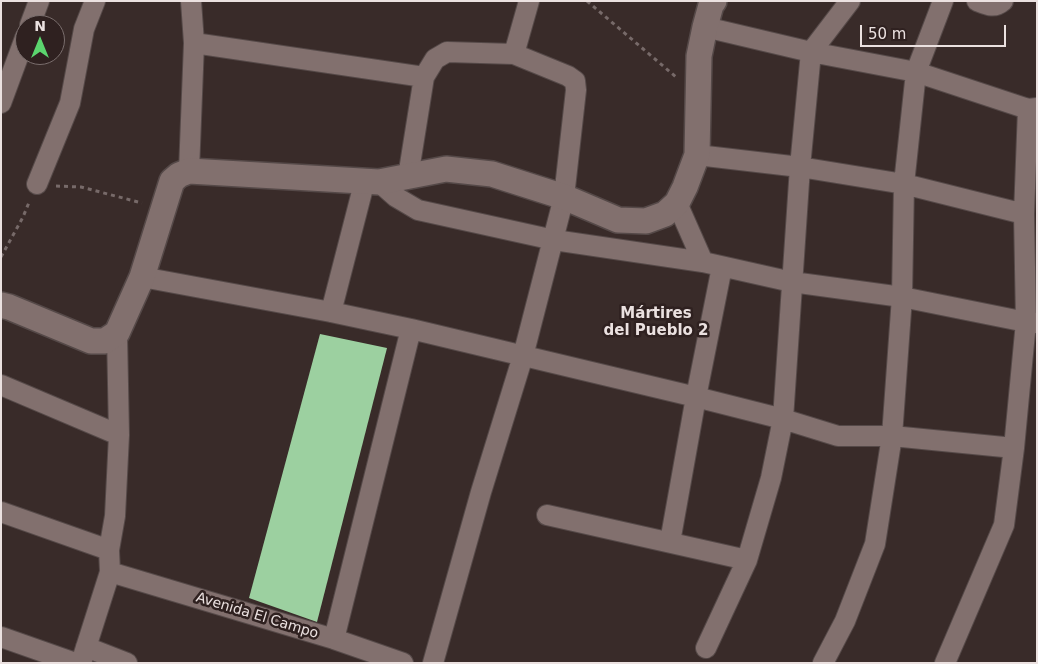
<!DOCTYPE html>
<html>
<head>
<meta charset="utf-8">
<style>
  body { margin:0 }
  #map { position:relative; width:1038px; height:664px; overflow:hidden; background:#392b29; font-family:"DejaVu Sans",sans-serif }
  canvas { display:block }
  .frame { position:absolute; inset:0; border:2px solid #ebe1e0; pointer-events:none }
  .north { position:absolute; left:15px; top:15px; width:50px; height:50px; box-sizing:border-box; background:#2f2120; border:1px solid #7a6e6d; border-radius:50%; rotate:0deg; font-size:14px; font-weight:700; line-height:20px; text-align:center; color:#ebe1e0 }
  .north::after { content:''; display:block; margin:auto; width:18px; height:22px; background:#5bd56e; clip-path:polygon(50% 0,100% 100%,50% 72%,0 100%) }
  .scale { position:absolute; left:860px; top:25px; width:146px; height:22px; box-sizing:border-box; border:2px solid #ebe1e0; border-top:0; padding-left:6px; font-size:15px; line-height:18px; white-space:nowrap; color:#ebe1e0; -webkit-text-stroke:4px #2f2120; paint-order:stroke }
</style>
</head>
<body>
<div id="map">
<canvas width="1038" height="664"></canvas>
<div class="frame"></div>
<div class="north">N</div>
<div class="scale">50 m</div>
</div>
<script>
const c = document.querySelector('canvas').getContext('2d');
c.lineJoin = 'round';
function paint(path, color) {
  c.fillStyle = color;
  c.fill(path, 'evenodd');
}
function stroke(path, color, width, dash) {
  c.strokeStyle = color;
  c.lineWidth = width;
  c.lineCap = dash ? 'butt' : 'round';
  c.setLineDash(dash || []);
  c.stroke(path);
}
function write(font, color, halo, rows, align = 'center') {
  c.font = font + ' "DejaVu Sans",sans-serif';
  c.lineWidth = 5;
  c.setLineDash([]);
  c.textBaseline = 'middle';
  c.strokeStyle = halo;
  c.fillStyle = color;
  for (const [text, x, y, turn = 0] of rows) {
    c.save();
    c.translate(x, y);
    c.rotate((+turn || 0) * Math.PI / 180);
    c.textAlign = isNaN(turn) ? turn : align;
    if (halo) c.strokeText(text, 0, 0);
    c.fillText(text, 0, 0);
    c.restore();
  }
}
paint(new Path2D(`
  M320,334L387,348L317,622L249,598Z`), '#9cd0a0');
const minor = new Path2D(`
  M977,1C987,5 994,9 1003,1
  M30,25L39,1
  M705,27L811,52L916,72L1028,109L1037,108
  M194,43L424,77
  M514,54L529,1
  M1,103L25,38
  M697,155L800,167L904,184L1024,214
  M189,171L194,43L191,1
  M408,177L424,77L435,59L447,52L514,54L568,76L575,81L576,90L564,197L523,356L481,492L433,663
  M379,182L396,197L418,210L554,240L703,262L792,282L902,297L1026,322L1037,323
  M37,184L70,103L84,29L95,1
  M677,203L703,262
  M142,277L331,312L411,329L696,397L783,419L838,436H892L1014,448
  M331,312L365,180
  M1,385L119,435
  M1,512L109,550
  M547,515L747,560
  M670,542L696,397L722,267
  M110,572L334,639L403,663
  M1,637L75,663
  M334,639L411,329
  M86,647L127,663
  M706,648L747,560L771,478L783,419L800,167L811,52L850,1
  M81,663L110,572L109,550L115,516L119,435L117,333
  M823,663L845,621L875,544L892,436L902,297L904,184L916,72L943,1
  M945,663L1004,525L1014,448L1026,322L1024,214L1028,109`);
const tertiary = new Path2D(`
  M1,305L9,307L91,341H105L117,333L142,277L172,181L179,175L189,171L379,182L446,169L492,174L564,197L618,220L646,221L665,214L677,203L685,187L697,155L699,56L705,27L711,5L714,1`);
stroke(minor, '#554948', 22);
stroke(tertiary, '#554948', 28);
stroke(new Path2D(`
  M587,1L676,77
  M56,186L81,187L142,203
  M1,257L23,217L30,200`), '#776a69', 3, [4, 4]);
stroke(minor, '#82706e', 20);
stroke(tertiary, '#82706e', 25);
write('14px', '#ebe1e0', '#2f2120', [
  ["Avenida El Campo",257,616,17]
]);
write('bold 15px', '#ebe1e0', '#2f2120', [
  ["Mártires",656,314],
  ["del Pueblo 2",656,331]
]);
</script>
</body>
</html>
